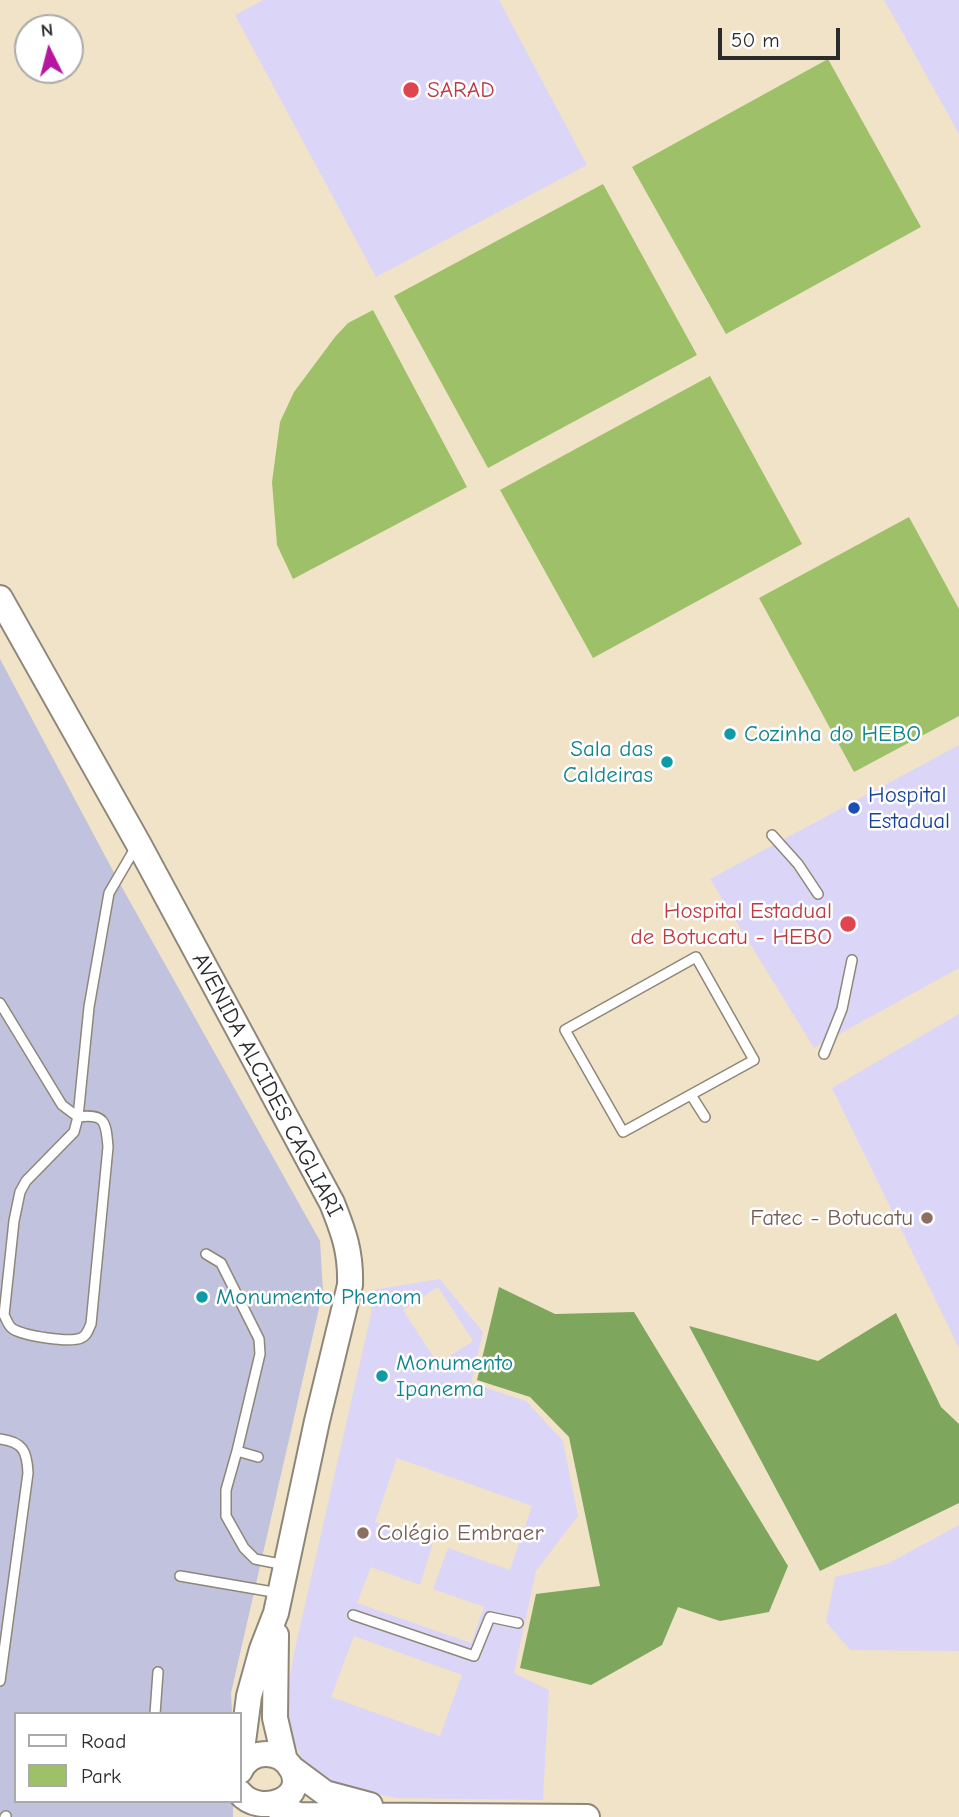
<!DOCTYPE html>
<html>
<head>
<meta charset="utf-8">
<style>
  body { margin:0 }
  #map { position:relative; width:959px; height:1817px; overflow:hidden; background:#f1e3c7; font-family:"Comic Neue",sans-serif }
  canvas { display:block }
  .legend { position:absolute; left:14px; top:1712px; width:228px; height:91px; box-sizing:border-box; background:#fff; border:2px solid #aaa; margin:0; padding:9px 12px; list-style:none; font-size:21px; color:#2b2b2b }
  .legend li { display:flex; align-items:center; gap:14px; height:35px }
  .legend b { width:35px; border:2px solid #aaa }
  .north { position:absolute; left:14px; top:14px; width:70px; height:70px; box-sizing:border-box; background:#fff; border:2px solid #aaa; border-radius:50%; rotate:354deg; font-size:19px; font-weight:700; line-height:28px; text-align:center; color:#2b2b2b }
  .north::after { content:''; display:block; margin:auto; width:24px; height:32px; background:#b5179e; clip-path:polygon(50% 0,100% 100%,50% 72%,0 100%) }
  .scale { position:absolute; left:718px; top:28px; width:122px; height:32px; box-sizing:border-box; border:4px solid #2b2b2b; border-top:0; padding-left:9px; font-size:21px; line-height:24px; white-space:nowrap; color:#2b2b2b; -webkit-text-stroke:5px #fff; paint-order:stroke }
</style>
</head>
<body>
<div id="map">
<canvas width="959" height="1817"></canvas>
<ul class="legend">
<li><b style="height:9px;background:#fff"></b>Road</li>
<li><b style="height:19px;background:#9ec069"></b>Park</li>
</ul>
<div class="north">N</div>
<div class="scale">50 m</div>
</div>
<script>
const c = document.querySelector('canvas').getContext('2d');
c.lineJoin = 'round';
function paint(path, color) {
  c.fillStyle = color;
  c.fill(path, 'evenodd');
}
function stroke(path, color, width, dash) {
  c.strokeStyle = color;
  c.lineWidth = width;
  c.lineCap = dash ? 'butt' : 'round';
  c.setLineDash(dash || []);
  c.stroke(path);
}
function write(font, color, halo, rows, align = 'center') {
  c.font = font + ' "Comic Neue",sans-serif';
  c.lineWidth = 5;
  c.setLineDash([]);
  c.textBaseline = 'middle';
  c.strokeStyle = halo;
  c.fillStyle = color;
  for (const [text, x, y, turn = 0] of rows) {
    c.save();
    c.translate(x, y);
    c.rotate((+turn || 0) * Math.PI / 180);
    c.textAlign = isNaN(turn) ? turn : align;
    if (halo) c.strokeText(text, 0, 0);
    c.fillText(text, 0, 0);
    c.restore();
  }
}
paint(new Path2D(`
  M263,0H499L587,165L376,277L235,15Z
  M884,0H959V134L891,12Z
  M959,745V968L814,1048L710,879Z
  M959,1014V1348L832,1088Z
  M440,1279L483,1332L471,1383L526,1401L563,1441L578,1516L536,1571L514,1673L549,1690L543,1800L397,1798L355,1790L324,1779L302,1759L291,1733L286,1701L294,1653L371,1314L372,1290ZM438,1287L473,1341L438,1364L403,1310ZM397,1458L532,1506L510,1570L448,1548L433,1589L484,1607L471,1643L357,1603L371,1567L420,1585L433,1543L375,1522ZM354,1636L462,1675L440,1736L331,1697Z
  M959,1525V1651L850,1650L826,1622L835,1577L887,1564Z`), '#dbd6f7');
paint(new Path2D(`
  M0,659L119,882L320,1241L323,1291L231,1693L232,1714H16V1801H233V1817H0Z`), '#c1c2dd');
paint(new Path2D(`
  M828,59L921,227L726,334L632,167Z
  M603,184L697,355L488,468L394,296Z
  M373,310L467,487L293,579L277,545L272,482L280,422L294,392L335,337L348,323Z
  M710,376L802,544L593,658L500,490Z
  M909,517L959,609V716L854,772L759,598Z`), '#9ec069');
paint(new Path2D(`
  M499,1287L555,1314L634,1312L788,1566L769,1612L720,1621L678,1607L662,1645L591,1685L520,1668L536,1594L600,1586L569,1437L530,1397L477,1380Z
  M896,1313L941,1407L959,1424V1503L820,1571L689,1326L818,1361Z`), '#7ea65d');
const service = new Path2D(`
  M772,835L798,864L818,894
  M696,957L754,1060L623,1132L565,1030Z
  M0,1003L62,1105L78,1117C105,1113 106,1122 108,1147L91,1324C88,1330 87,1336 81,1338C69,1343 25,1336 13,1329C8,1326 7,1320 4,1315L14,1221L20,1192L26,1181L74,1132L78,1117L89,1007L109,893L137,845
  M824,1054L842,1009L852,960
  M691,1095L705,1117
  M206,1254L221,1263L259,1339L260,1354L237,1451L258,1457
  M0,1439C23,1442 27,1451 28,1473L0,1681
  M237,1451L226,1490V1516L244,1548L255,1559L285,1565
  M180,1576L279,1593
  M353,1615L474,1656L490,1617L518,1623
  M155,1714L158,1672
  M5,1817L6,1816`);
const secondary = new Path2D(`
  M0,598L138,843L332,1203C344,1233 351,1252 350,1285L317,1421L276,1613L262,1649L249,1696L240,1765
  M276,1635L275,1718L285,1761
  M290,1767L325,1793L370,1805
  M240,1771C245,1760 254,1754 266,1754C275,1754 284,1758 290,1766C311,1799 260,1817 240,1793
  M278,1808L299,1815L587,1817`);
stroke(service, '#8e8779', 12);
stroke(secondary, '#8e8779', 28);
stroke(service, '#fff', 9);
stroke(secondary, '#fff', 24);
for (const [x, y, r, color] of [
  [411,90,9,"#e0444e"],
  [730,734,7,"#0f9aa8"],
  [667,762,7,"#0f9aa8"],
  [854,808,7,"#1a4fb4"],
  [848,924,9,"#e0444e"],
  [927,1218,7,"#8d6e63"],
  [202,1297,7,"#0f9aa8"],
  [382,1376,7,"#0f9aa8"],
  [363,1533,7,"#8d6e63"]
]) {
  const dot = new Path2D();
  dot.arc(x, y, r, 0, 2 * Math.PI);
  c.fillStyle = color;
  c.fill(dot);
  stroke(dot, '#fff', 2.5);
}
write('23px', '#be3a42', '#fff', [
  ["SARAD",427,90],
  ["Hospital Estadual",832,911,"right"],
  ["de Botucatu - HEBO",832,937,"right"]
], 'left');
write('23px', '#0d838f', '#fff', [
  ["Cozinha do HEBO",744,734],
  ["Sala das",653,749,"right"],
  ["Caldeiras",653,775,"right"],
  ["Monumento Phenom",216,1297],
  ["Monumento",396,1363],
  ["Ipanema",396,1389]
], 'left');
write('23px', '#164399', '#fff', [
  ["Hospital",868,795],
  ["Estadual",868,821]
], 'left');
write('23px', '#2b2b2b', '#fff', [
  ["AVENIDA ALCIDES CAGLIARI",267,1085,62]
]);
write('23px', '#785e54', '#fff', [
  ["Fatec - Botucatu",913,1218],
  ["Colégio Embraer",377,1533,"left"]
], 'right');
</script>
</body>
</html>
